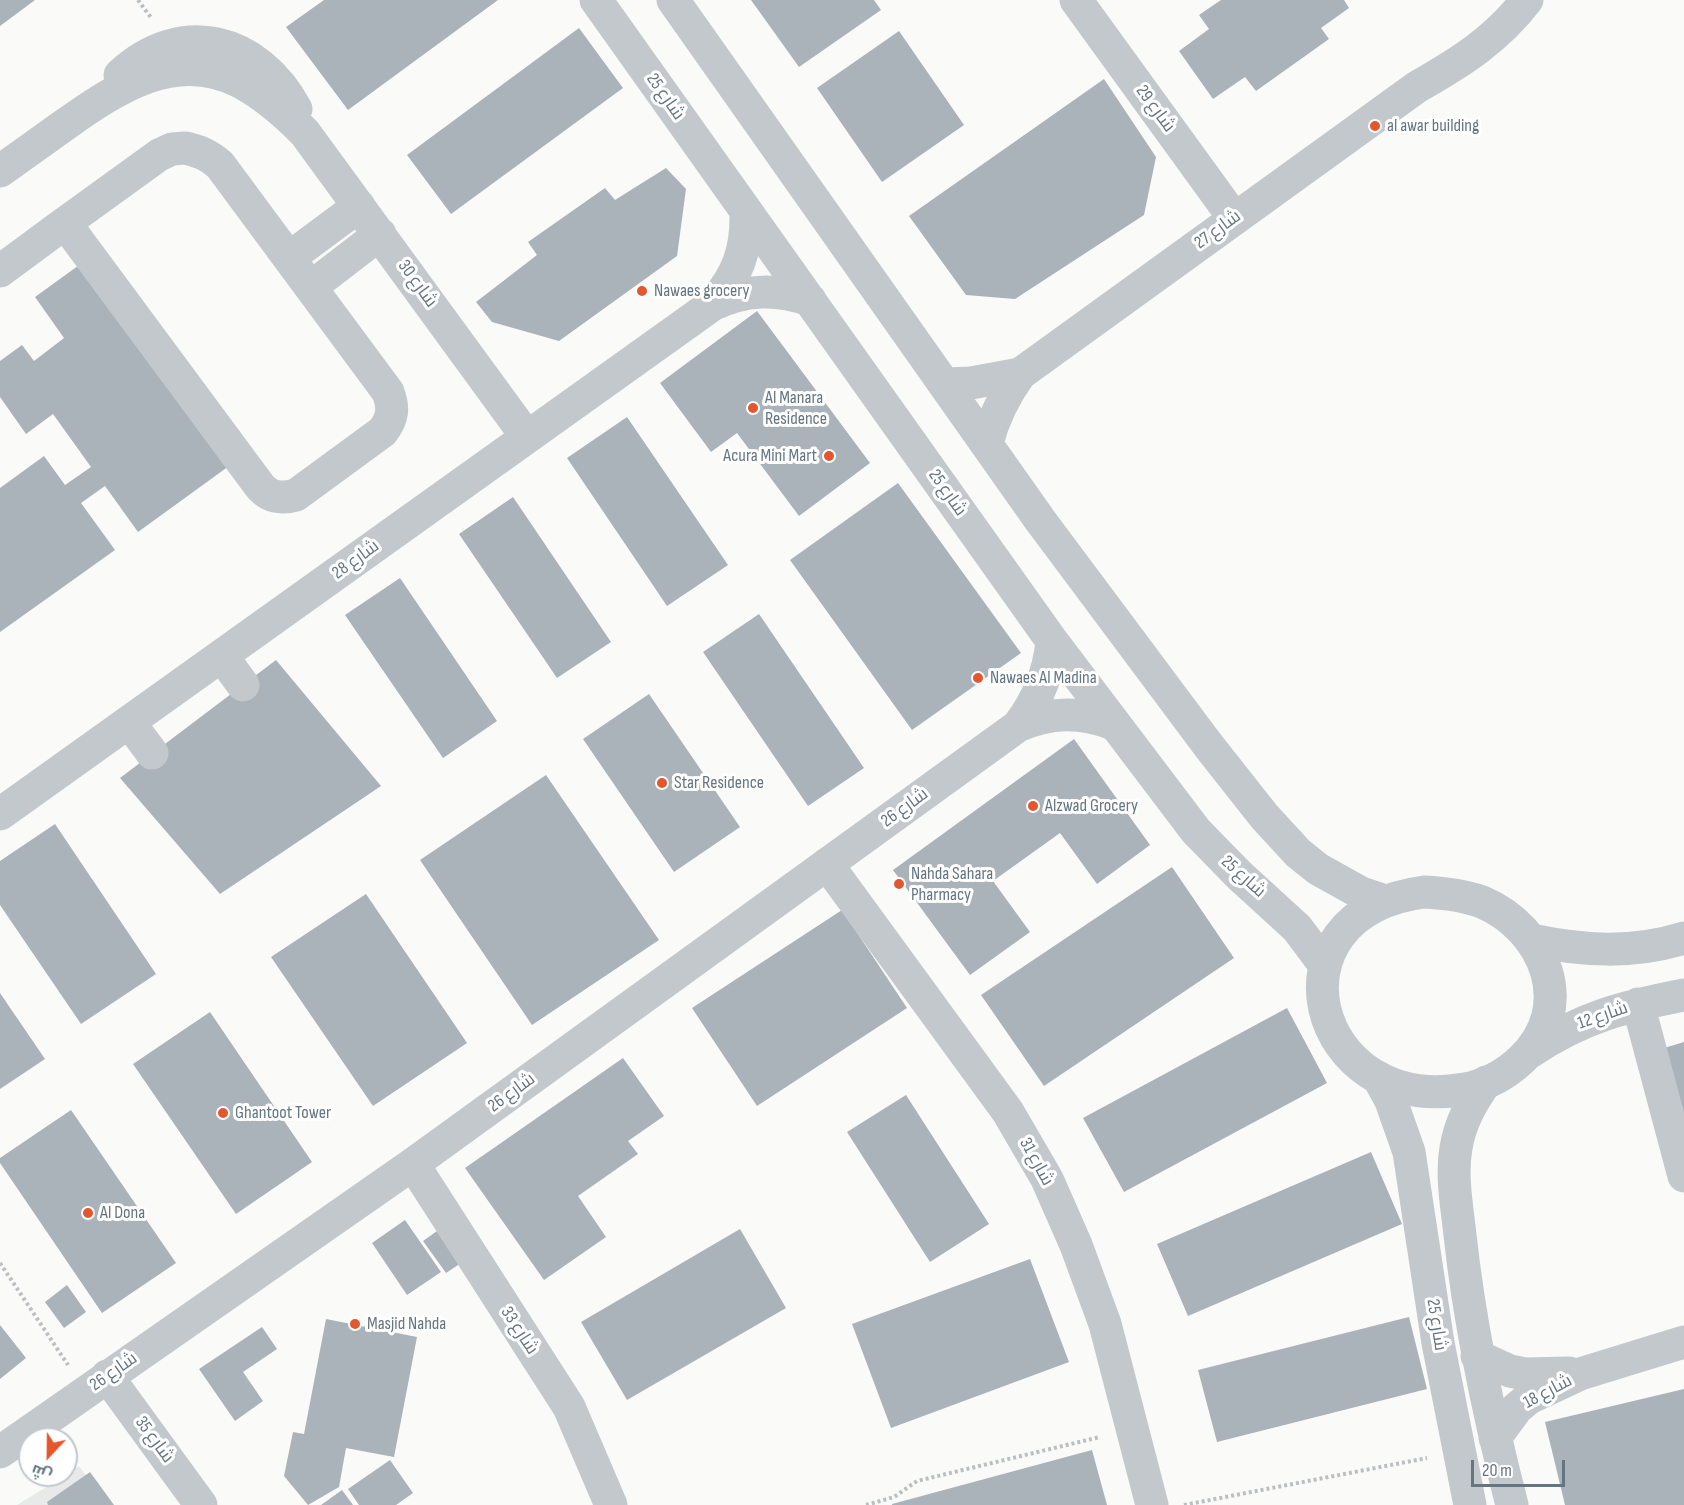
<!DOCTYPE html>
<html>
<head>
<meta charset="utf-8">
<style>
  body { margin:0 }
  #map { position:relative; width:1684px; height:1505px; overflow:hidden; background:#fafaf8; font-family:"Sofia Sans Condensed",Cairo,sans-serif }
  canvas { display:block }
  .north { position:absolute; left:18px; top:1427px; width:60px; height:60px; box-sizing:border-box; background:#fff; border:2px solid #c1c8cd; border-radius:50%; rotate:202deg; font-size:16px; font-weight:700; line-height:24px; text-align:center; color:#657683 }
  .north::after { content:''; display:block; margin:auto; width:21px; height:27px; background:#e4572e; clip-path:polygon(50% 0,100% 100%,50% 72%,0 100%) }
  .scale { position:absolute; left:1471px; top:1460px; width:94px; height:27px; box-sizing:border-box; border:3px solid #657683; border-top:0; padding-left:8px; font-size:18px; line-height:21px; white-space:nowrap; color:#657683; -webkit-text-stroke:4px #fff; paint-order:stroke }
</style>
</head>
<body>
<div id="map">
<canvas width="1684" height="1505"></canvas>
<div class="north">ش</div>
<div class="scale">20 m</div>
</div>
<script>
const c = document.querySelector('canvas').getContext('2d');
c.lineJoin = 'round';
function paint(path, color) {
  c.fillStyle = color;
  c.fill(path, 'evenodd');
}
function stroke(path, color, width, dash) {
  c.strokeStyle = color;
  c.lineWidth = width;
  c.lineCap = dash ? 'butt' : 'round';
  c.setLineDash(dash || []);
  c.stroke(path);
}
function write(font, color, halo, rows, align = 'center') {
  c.font = font + ' "Sofia Sans Condensed",Cairo,sans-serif';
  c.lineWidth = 6;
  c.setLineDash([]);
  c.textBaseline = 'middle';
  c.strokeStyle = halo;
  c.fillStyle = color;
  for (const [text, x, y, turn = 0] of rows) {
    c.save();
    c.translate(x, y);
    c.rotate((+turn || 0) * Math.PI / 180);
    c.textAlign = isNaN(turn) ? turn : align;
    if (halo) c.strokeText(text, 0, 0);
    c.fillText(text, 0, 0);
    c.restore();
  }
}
paint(new Path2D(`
  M79,1466L108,1505H17L66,1475Z`), '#e8e9e9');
paint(new Path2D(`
  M0,0H35L0,26Z
  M324,0H498L348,110L286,27Z
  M751,0H874L881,10L799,67Z
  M1221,0H1344L1349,8L1321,28L1329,39L1256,91L1245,77L1213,99L1179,51L1209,29L1199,15Z
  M579,28L623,88L451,214L407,155Z
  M899,31L964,125L882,182L817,88Z
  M1104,79L1156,157L1144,215L1015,299L966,295L909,216Z
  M666,168L686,189L677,256L559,341L492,322L476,302L537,255L528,242L605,188L615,200Z
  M82,263L229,466L138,532L105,486L81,503L115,550L0,632V488L44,456L65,485L91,467L53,414L26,434L0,397V361L22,345L34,361L64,338L35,297Z
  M757,311L870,463L799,516L737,433L711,452L660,383Z
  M627,417L728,565L667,606L567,458Z
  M898,483L1021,653L912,730L790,560Z
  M513,497L611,642L557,678L459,534Z
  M400,578L497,721L443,758L345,615Z
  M759,614L864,768L808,806L703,652Z
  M276,660L381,786L220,894L120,778Z
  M649,694L740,827L674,872L583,739Z
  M1074,739L1150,845L1097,884L1060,833L993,881L1030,932L970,975L893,870Z
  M546,775L659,940L532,1025L420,860Z
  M55,824L156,974L81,1024L0,905V861Z
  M1172,867L1234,958L1044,1086L981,995Z
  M366,894L467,1043L373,1106L271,957Z
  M842,910L907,1008L757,1106L692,1008Z
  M0,993L45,1059L0,1089Z
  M1287,1008L1327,1083L1124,1192L1083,1118Z
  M210,1012L312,1162L236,1214L133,1064Z
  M1684,1042V1114L1664,1048Z
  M623,1058L664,1116L628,1141L638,1154L578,1196L606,1237L544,1280L465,1168Z
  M906,1095L989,1224L930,1262L847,1132Z
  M71,1110L176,1263L102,1313L0,1163V1158Z
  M1371,1152L1402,1224L1188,1316L1157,1244Z
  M405,1220L441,1272L407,1295L372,1243Z
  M740,1229L786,1308L627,1400L581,1322Z
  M437,1231L461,1263L446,1273L423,1241Z
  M1030,1259L1069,1362L891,1428L852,1324Z
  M67,1285L86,1312L64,1328L45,1302Z
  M1409,1317L1427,1389L1217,1442L1198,1370Z
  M326,1319L417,1337L394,1457L346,1448L339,1487L308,1505L284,1476L293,1432L304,1434Z
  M0,1325L26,1358L0,1379Z
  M262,1327L277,1349L243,1372L263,1401L235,1421L199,1369Z
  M1684,1389V1505H1565L1545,1422Z
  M1092,1450L1107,1505H892V1504Z
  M390,1460L413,1493L396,1505H359L348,1489Z
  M90,1472L114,1505H48L47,1502Z
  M342,1490L353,1505H321Z`), '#aab3b9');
stroke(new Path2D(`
  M138,0L152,19
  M0,1263L68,1365
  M866,1505L894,1497L917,1481L1100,1437
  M1184,1505L1427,1458`), '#bbbfc2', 4, [3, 3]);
stroke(new Path2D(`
  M596,0L1052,641L1196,831L1239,875L1297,928L1324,964
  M673,0L1040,520L1208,745L1264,816L1298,853L1318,869L1361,893L1385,901
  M1076,0L1234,218
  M120,75C181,18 258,38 296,109
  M185,148C199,151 209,155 220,165L388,392C394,408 393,419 382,432L296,495C281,499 269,498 259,485L65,223L159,155L172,149Z
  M0,171C21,156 42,141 63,126C115,89 175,48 240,82C265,95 285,113 305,133L527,437
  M289,258L359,206
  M0,271L65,223
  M311,287L380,234
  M712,305C738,275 747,251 746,211
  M946,384L971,383L1020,374
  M987,443C994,416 1004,396 1020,374L1417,87C1461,62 1496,40 1527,0
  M222,656L243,685
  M129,722L152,753
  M1018,726C1038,700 1049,673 1052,641
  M0,814L712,305C745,289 776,288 810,300
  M827,864L1008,1112L1047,1179L1076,1245L1105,1324L1152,1505
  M1424,892C1444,893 1463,895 1482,902C1546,929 1577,1008 1521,1060C1506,1074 1486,1085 1465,1089C1311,1117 1259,914 1424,892Z
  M1531,940C1583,951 1633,954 1684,938
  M1638,1004L1684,1176
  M1530,1052C1582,1017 1623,1007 1684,995
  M1378,1077L1391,1101L1409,1152L1438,1343L1470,1505
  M1486,1082C1471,1103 1460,1123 1456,1148C1451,1176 1457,1207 1460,1235C1470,1327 1489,1416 1512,1505
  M413,1164L569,1407L611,1505
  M1477,1356L1510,1371L1525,1374L1569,1373
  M107,1376L201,1505
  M1495,1438L1517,1408L1529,1398L1580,1374L1684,1342
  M0,1452L413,1164L1018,726C1050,712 1080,711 1113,724`), '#c3c8cc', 33);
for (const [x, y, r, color] of [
  [1375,126,6,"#e4572e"],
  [642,291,6,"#e4572e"],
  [753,408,6,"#e4572e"],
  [829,456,6,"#e4572e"],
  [978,678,6,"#e4572e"],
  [662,783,6,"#e4572e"],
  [1033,806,6,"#e4572e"],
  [899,884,6,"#e4572e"],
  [223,1113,6,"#e4572e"],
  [88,1213,6,"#e4572e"],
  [355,1324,6,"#e4572e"]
]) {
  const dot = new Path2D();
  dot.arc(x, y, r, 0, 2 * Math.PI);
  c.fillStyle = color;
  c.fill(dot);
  stroke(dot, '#fff', 2);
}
write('18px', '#657683', '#fff', [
  ["شارع 25",665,97,55],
  ["شارع 29",1155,109,54],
  ["شارع 27",1218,230,-36],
  ["شارع 30",417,284,54],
  ["شارع 25",947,493,55],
  ["شارع 28",356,560,-36],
  ["شارع 26",905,808,-36],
  ["شارع 25",1243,877,42],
  ["شارع 12",1603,1016,-19],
  ["شارع 26",512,1093,-36],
  ["شارع 31",1036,1162,61],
  ["شارع 25",1436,1325,81],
  ["شارع 33",519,1331,57],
  ["شارع 26",114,1372,-35],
  ["شارع 18",1548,1392,-28],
  ["شارع 35",154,1440,54]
]);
write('18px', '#657683', '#fff', [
  ["al awar building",1387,126],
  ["Nawaes grocery",654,291],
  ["Al Manara",765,398],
  ["Residence",765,419],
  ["Acura Mini Mart",817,456,"right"],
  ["Nawaes Al Madina",990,678],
  ["Star Residence",674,783],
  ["Alzwad Grocery",1045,806],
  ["Nahda Sahara",911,874],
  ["Pharmacy",911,895],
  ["Ghantoot Tower",235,1113],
  ["Al Dona",100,1213],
  ["Masjid Nahda",367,1324]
], 'left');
</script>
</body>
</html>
